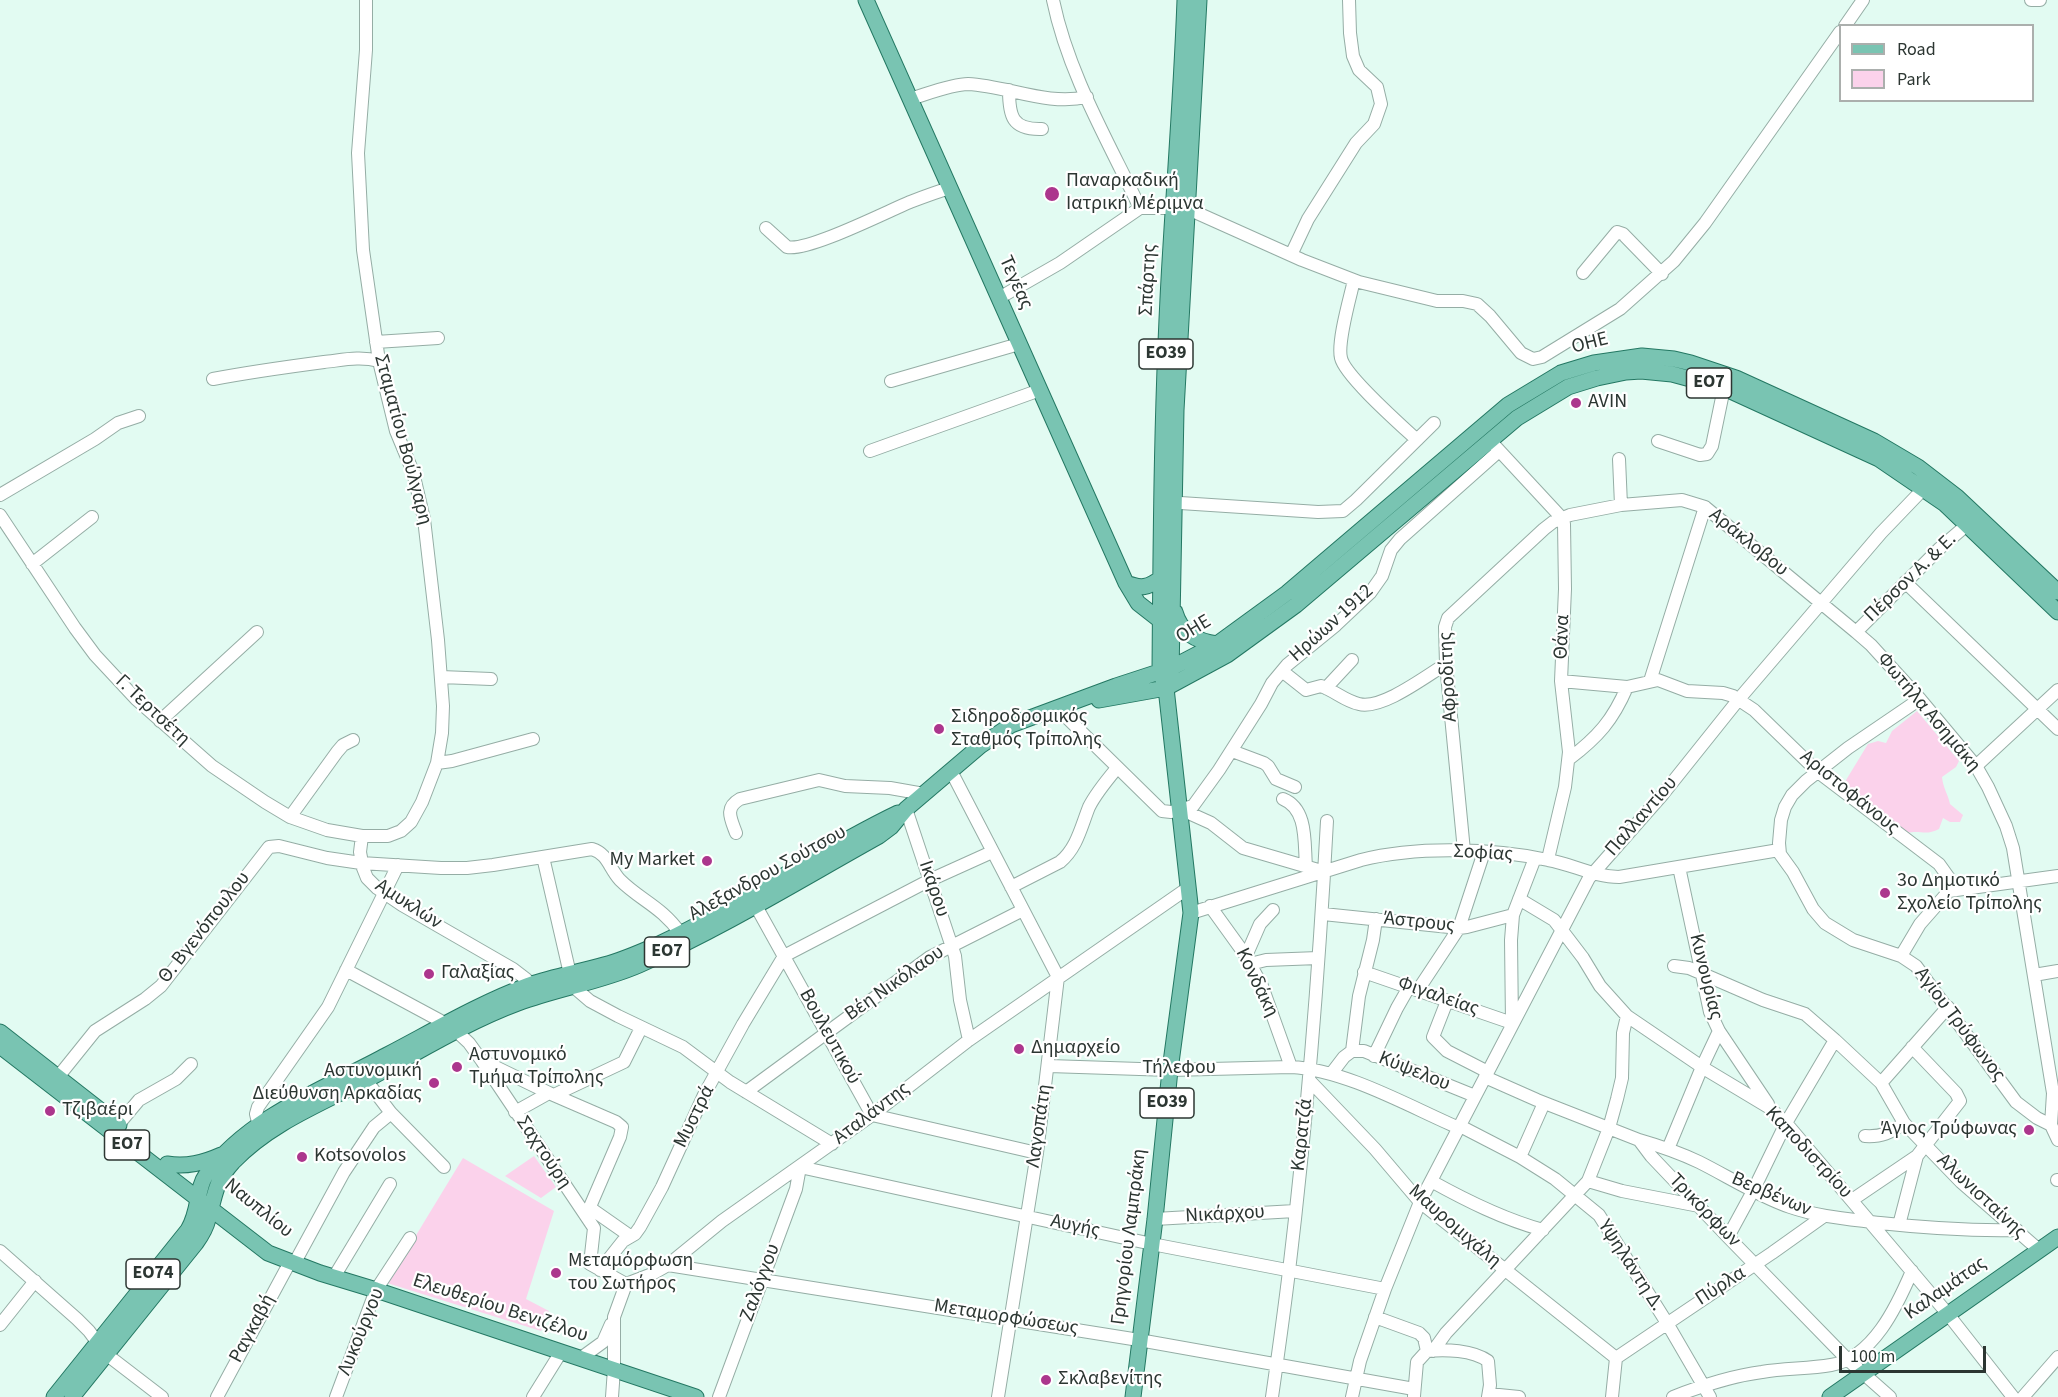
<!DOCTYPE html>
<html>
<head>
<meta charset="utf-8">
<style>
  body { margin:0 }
  #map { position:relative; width:2058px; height:1397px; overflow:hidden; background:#e2fbf2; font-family:"Source Sans 3",sans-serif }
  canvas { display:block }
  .legend { position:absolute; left:1839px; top:24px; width:195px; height:78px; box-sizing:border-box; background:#fff; border:2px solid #abafad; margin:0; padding:8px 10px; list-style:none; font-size:18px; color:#2c3632 }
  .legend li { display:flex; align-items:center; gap:12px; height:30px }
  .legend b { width:30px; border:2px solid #abafad }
  .scale { position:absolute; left:1839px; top:1346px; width:147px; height:27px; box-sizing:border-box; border:3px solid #2c3632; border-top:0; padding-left:8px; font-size:18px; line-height:21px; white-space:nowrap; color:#2c3632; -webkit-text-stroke:4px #fff; paint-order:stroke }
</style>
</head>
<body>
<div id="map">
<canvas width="2058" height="1397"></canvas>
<ul class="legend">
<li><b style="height:8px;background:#79c4b2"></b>Road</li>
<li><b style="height:16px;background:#fbd2eb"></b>Park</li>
</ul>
<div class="scale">100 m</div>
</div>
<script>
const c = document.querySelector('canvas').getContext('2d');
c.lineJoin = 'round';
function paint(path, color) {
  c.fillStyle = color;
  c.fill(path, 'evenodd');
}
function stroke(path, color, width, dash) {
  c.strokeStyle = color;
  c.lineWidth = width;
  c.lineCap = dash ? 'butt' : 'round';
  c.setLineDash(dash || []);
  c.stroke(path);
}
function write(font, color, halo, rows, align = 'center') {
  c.font = font + ' "Source Sans 3",sans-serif';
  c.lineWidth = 4.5;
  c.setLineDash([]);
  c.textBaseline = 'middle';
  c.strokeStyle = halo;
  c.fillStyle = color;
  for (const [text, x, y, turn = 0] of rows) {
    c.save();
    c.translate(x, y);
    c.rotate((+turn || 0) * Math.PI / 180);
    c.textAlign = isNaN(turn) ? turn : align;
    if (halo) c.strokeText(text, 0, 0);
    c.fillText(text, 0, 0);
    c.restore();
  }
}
paint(new Path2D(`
  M1917,711L1959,761L1956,767L1942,777C1943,788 1948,794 1950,804L1963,815L1960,822H1950L1943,818L1939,829C1926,836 1921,830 1907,833L1843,785L1868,744L1878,741L1886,743L1892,731Z
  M534,1156L556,1187L541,1198L505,1176Z
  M463,1158L554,1211L526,1299L549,1311L541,1331L387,1283Z`), '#fbd2eb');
const minor = new Path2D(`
  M1053,0C1068,73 1108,141 1140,208
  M2031,0H2040
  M1845,26L1863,0
  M1009,90C1009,116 1012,130 1042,129
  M910,99C927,94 952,84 968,84C1008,86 1047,106 1087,97
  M766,228L787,247C807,252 886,212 910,202C923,197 936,192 950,188
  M1291,255L1308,219L1356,143L1374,124L1381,104L1377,87L1359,70L1353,56L1350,33L1349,0
  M1583,273L1617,232L1623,234L1662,274
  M1354,280C1350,298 1337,342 1341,358C1345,376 1402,426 1417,440
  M999,298L1060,263L1140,208H1186L1302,260L1359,282L1437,301H1463L1477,304L1490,316L1521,353L1533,359L1542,357L1620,309L1674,261L1705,223L1840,32
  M376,342L438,338
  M213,379C250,372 286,367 324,362C343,360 360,356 379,361
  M891,381L1019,344
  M1658,441L1700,455L1707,454L1712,446L1724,388
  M1495,446L1559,515L1564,524L1565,589L1561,681L1569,752L1565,787L1548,859
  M870,451L1040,390
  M1619,459L1621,505
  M0,495L95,439L118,423L139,416
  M1165,502L1318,512L1343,511L1356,500L1434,423
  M0,515L75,628L95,655L136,699L212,766L265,802L290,817L327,830L362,836H388L401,831L411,822L422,802L437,763L442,733L443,706L438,640L424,519L413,472L396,431L379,361L363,250L358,153L366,50V0
  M32,564L92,517
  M1905,582L2058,729
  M1856,632L1940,548L1968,524
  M1282,671L1306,690L1321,686C1335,691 1345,701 1359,704C1382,710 1426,676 1446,664
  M441,677L491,679
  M1561,681L1627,687L1658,680L1687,691L1723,693L1733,696L1754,710L1818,772L1939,864L1949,878V891
  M1650,681L1705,507
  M1326,688L1352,660
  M1920,699L1848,748L1806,781L1792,795L1785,807L1781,820L1779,843L1780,854L1793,872L1813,909L1825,923L1853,940L1901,956L1916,966L2016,1102L2037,1118L2051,1125L2058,1140
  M1058,709L1162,811L1171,812L1193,806L1219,770L1261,704L1272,683L1287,665L1336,625L1370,593L1382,576L1391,550L1400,539L1499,451
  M160,721L257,632
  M1232,751L1264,763L1268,766L1276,779L1295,787
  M1569,759C1598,737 1613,720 1627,687
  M437,763L452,761L533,739
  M1976,766L2058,690
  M951,771L1058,977L1037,1153L998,1397
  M1283,799C1308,809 1304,843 1306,866
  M906,809L955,956L960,1000L969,1040
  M1180,809L1211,823L1243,848L1325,872
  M290,817L337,752L343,745L353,740
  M736,833C731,819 724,808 740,799L819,780L845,786L890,788L924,794
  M362,836L360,852L363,868L367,878L377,888L402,905L513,969L526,979L534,992
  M1464,851L1446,664L1445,627L1448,618L1544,529L1553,522L1570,515L1621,505L1682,500L1705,507L1856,632L1871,645L1920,699L1976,766L1988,787L2006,826L2013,848L2053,1093L2051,1125
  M543,857L570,974L576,989L590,1001L618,1016L683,1047L730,1082L832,1144
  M1679,867L1710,1012L1719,1031L1768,1104
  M1011,887L1060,862C1077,848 1081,827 1089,807C1096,793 1107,780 1117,768
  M752,899L872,1115L1037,1153
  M1519,899L1554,920L1583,958L1600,986L1627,1016L1705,1069L1770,1108L1786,1123L1947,1313L2013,1397
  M1210,906L1246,956L1262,986L1291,1067
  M1191,913L1361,860C1416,846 1492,848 1548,860C1572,864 1594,877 1619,877L1779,850
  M1323,914L1459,928L1467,927L1513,915
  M1246,956L1260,924L1273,910
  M1901,956L1920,924L1949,891L2058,876
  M1250,964L1266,960L1318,958
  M1674,966L1689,968L1763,1000L1805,1014L1835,1040L1881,1083L1904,1123L1961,1182L2039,1250
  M346,970L452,1027L469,1043L482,1061L594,1228L590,1264L626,1284
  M1364,972L1512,1023L1511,940L1513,915L1535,858
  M2034,975L2058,971
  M1418,990L1459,928L1484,852
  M1447,1001L1433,1037L1447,1051L1488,1072
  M1352,1051H1364L1475,1096
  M1374,1056L1397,1008L1409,987
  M483,1061L549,1093L515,1112
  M1049,1066L1170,1070L1291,1067C1346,1070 1408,1106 1459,1128
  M1331,1074L1344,1057L1352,1051L1359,996L1373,940L1376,919
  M58,1077L95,1031L145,999L161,986L269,847L279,846L327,858L361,863L441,868H467L493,865L592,849C608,854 609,868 620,880C640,900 662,907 680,933
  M1485,1077L1537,1100L1639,1140L1651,1156L1728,1237L1847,1359L1890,1397
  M366,1080L391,1113L444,1167
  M1309,1080L1375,1149L1420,1202L1616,1358
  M1881,1083L1948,1007
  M746,1092L930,957L1023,910
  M549,1093L616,1122L622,1127L620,1137L586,1216
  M554,1095L624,1062L641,1028
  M118,1125L139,1100L176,1079L191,1064
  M259,1126L256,1114L258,1107L328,1007L398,865
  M1460,1126L1520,1157L1555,1179L1599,1215L1667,1323L1710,1397
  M1865,1136C1881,1137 1891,1133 1904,1123
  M1639,1140C1660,1146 1680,1153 1699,1162C1729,1177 1758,1196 1790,1207C1819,1217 1849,1219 1880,1223C1926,1228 1971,1231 2017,1230
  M1668,1149L1702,1067L1719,1031
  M1520,1157L1544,1103
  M800,1167L1152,1244L1385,1289
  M2057,1180H2058
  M1431,1181C1467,1201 1503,1219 1543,1230
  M1588,1181L1622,1191L1699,1206
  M1852,1200L1917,1156L1960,1101L1956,1093L1912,1047
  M590,1208L630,1236
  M1155,1219L1295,1211
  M1899,1225L1917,1156
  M1728,1237L1753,1191L1786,1123L1835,1040
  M0,1251L77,1319L89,1331L106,1354L162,1397
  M294,1264L344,1172L374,1127L391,1113
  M668,1265L1139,1340L1414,1389
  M600,1270L623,1241L635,1234L640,1227L662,1187L704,1095L743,1024L784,956L930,880L992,852
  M334,1277L390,1184
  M1375,1317L1419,1333L1424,1338L1427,1351
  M0,1325L35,1281
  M1433,1351L1446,1333L1588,1181L1609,1128L1617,1099L1622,1078L1623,1033L1627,1016
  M581,1358L603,1342L611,1324
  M1616,1358L1772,1253L1824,1216
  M1489,1394L1519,1397
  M1414,1396L1417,1362L1427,1351C1445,1349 1473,1350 1488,1361L1490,1385L1488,1397
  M217,1397L290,1262
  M336,1397L376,1290L410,1238
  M533,1397L561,1352
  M612,1397L614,1369V1317L626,1284L652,1274L668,1265L722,1221L872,1115L969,1040L1188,888
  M719,1397L796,1189L800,1167
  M1272,1397C1278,1355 1284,1313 1289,1271C1307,1121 1319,971 1327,821
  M1352,1397L1360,1361L1385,1289L1420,1202L1589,878L1663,794L1739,699L1881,533L1929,483
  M1612,1397L1616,1358
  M1673,1397C1701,1386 1731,1376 1762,1372C1784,1368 1808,1369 1831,1365C1873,1358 1897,1306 1912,1271
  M2023,1397L2058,1357`);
const major = new Path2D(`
  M866,0L1126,583L1138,603L1161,621
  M1126,583C1141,589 1148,588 1161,578
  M1175,612C1181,633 1196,641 1217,644
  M1171,674L1176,410L1199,0
  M1099,700L1166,688L1227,655L1296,605L1517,418L1568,387L1597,378L1626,372L1641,371L1672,374L1724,388L1879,459L1945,504L2058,612
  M0,1032L119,1125
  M0,1046L268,1253L320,1273L376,1290L696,1397
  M167,1164C187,1167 203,1163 221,1155
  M54,1397L188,1230C200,1211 196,1189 206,1175C250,1116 324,1089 387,1055C433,1031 480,1003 529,985C553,977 579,972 604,965C623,960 641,952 659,944C741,906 816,852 898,813
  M72,1397L196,1243C201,1236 206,1228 208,1219C216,1194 214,1183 233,1162C271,1122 325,1102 372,1077C418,1052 469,1021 518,1003C558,988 600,982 639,965C722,928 800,880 879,836L891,827L906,809L980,746L1011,725L1116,686L1171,668L1217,644L1287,593L1508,405L1561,373L1594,363L1642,356L1674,359L1691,363L1736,378L1874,441L1918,467L1957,497L2058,592
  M1133,1397L1155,1219L1170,1070L1191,913L1166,688L1160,671C1161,529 1162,387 1171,245C1176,163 1182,82 1185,0
  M1830,1397L2058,1237`);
stroke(minor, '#95ada5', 14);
stroke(major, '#247863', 17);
stroke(minor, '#fff', 12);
stroke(major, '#79c4b2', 15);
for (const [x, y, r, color] of [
  [1052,194,8,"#ac368d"],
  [1576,403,6,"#ac368d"],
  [939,729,6,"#ac368d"],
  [707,861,6,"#ac368d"],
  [1885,893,6,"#ac368d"],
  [429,974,6,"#ac368d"],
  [1019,1049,6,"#ac368d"],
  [457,1067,6,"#ac368d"],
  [434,1083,6,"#ac368d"],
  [50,1111,6,"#ac368d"],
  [2029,1130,6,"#ac368d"],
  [302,1157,6,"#ac368d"],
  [556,1273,6,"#ac368d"],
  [1046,1380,6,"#ac368d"]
]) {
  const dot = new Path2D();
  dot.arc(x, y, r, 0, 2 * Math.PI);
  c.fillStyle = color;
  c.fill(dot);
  stroke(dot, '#fff', 2);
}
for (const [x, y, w] of [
  [1166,354,54],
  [1709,383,45],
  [667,952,45],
  [1167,1103,54],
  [127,1145,45],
  [153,1274,54]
]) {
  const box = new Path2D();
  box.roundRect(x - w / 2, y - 15, w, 30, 4.5);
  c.fillStyle = '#fff';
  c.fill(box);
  stroke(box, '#2c3632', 1.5);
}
write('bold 18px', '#2c3632', null, [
  ["ΕΟ39",1166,354],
  ["ΕΟ7",1709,383],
  ["ΕΟ7",667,952],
  ["ΕΟ39",1167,1103],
  ["ΕΟ7",127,1145],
  ["ΕΟ74",153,1274]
]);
write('20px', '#2c3632', '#fff', [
  ["Παναρκαδική",1066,182],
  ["Ιατρική Μέριμνα",1066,205],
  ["AVIN",1588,403],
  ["Σιδηροδρομικός",951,718],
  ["Σταθμός Τρίπολης",951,741],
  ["My Market",695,861,"right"],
  ["3ο Δημοτικό",1897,882],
  ["Σχολείο Τρίπολης",1897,905],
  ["Γαλαξίας",441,974],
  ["Δημαρχείο",1031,1049],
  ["Αστυνομικό",469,1056],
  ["Τμήμα Τρίπολης",469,1079],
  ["Αστυνομική",422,1072,"right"],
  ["Διεύθυνση Αρκαδίας",422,1095,"right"],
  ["Τζιβαέρι",62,1111],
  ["Άγιος Τρύφωνας",2017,1130,"right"],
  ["Kotsovolos",314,1157],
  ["Μεταμόρφωση",568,1262],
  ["του Σωτήρος",568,1285],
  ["Σκλαβενίτης",1058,1380]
], 'left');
write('20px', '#2c3632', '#fff', [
  ["Σπάρτης",1149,280,-87],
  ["Τεγέας",1015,283,66],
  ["ΟΗΕ",1590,344,-14],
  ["Σταματίου Βούλγαρη",402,440,75],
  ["Αράκλοβου",1748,543,39],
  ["Πέρσον Α. & Ε.",1911,578,-44],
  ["Ηρώων 1912",1332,624,-42],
  ["ΟΗΕ",1194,630,-31],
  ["Θάνα",1563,637,-88],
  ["Αφροδίτης",1449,677,-93],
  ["Γ. Τερτσέτη",152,711,43],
  ["Φωτήλα Ασημάκη",1928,713,50],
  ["Αριστοφάνους",1849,793,39],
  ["Παλλαντίου",1642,817,-49],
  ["Σοφίας",1483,854,3],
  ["Αλεξανδρου Σούτσου",768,874,-29],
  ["Ικάρου",933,889,71],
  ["Αμυκλών",408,905,33],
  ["Άστρους",1419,923,6],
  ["Θ. Βγενόπουλου",205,928,-52],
  ["Κυνουρίας",1705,977,76],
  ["Κονδάκη",1256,983,64],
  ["Βέη Νικόλαου",895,984,-35],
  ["Φιγαλείας",1438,997,19],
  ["Αγίου Τρύφωνος",1959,1025,53],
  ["Βουλευτικού",829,1037,61],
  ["Τήλεφου",1179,1069],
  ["Κύψελου",1414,1072,22],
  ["Αταλάντης",872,1114,-37],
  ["Μυστρά",695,1117,-64],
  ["Λαγοπάτη",1040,1126,-82],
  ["Καρατζά",1303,1135,-84],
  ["Σαχτούρη",543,1153,56],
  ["Καποδιστρίου",1808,1153,47],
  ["Βερβένων",1771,1195,23],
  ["Αλωνισταίνης",1981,1197,43],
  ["Ναυπλίου",258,1209,39],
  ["Τρικόρφων",1704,1211,46],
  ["Νικάρχου",1225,1215,-3],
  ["Αυγής",1075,1227,12],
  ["Μαυρομιχάλη",1454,1227,41],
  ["Γρηγορίου Λαμπράκη",1130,1237,-83],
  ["Υψηλάντη Δ.",1630,1266,57],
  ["Ζαλόγγου",761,1283,-70],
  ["Πύρλα",1721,1287,-33],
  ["Καλαμάτας",1946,1289,-35],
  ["Ελευθερίου Βενιζέλου",500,1309,18],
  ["Μεταμορφώσεως",1006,1318,9],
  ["Ραγκαβή",253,1329,-62],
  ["Λυκούργου",362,1332,-68]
]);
</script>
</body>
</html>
